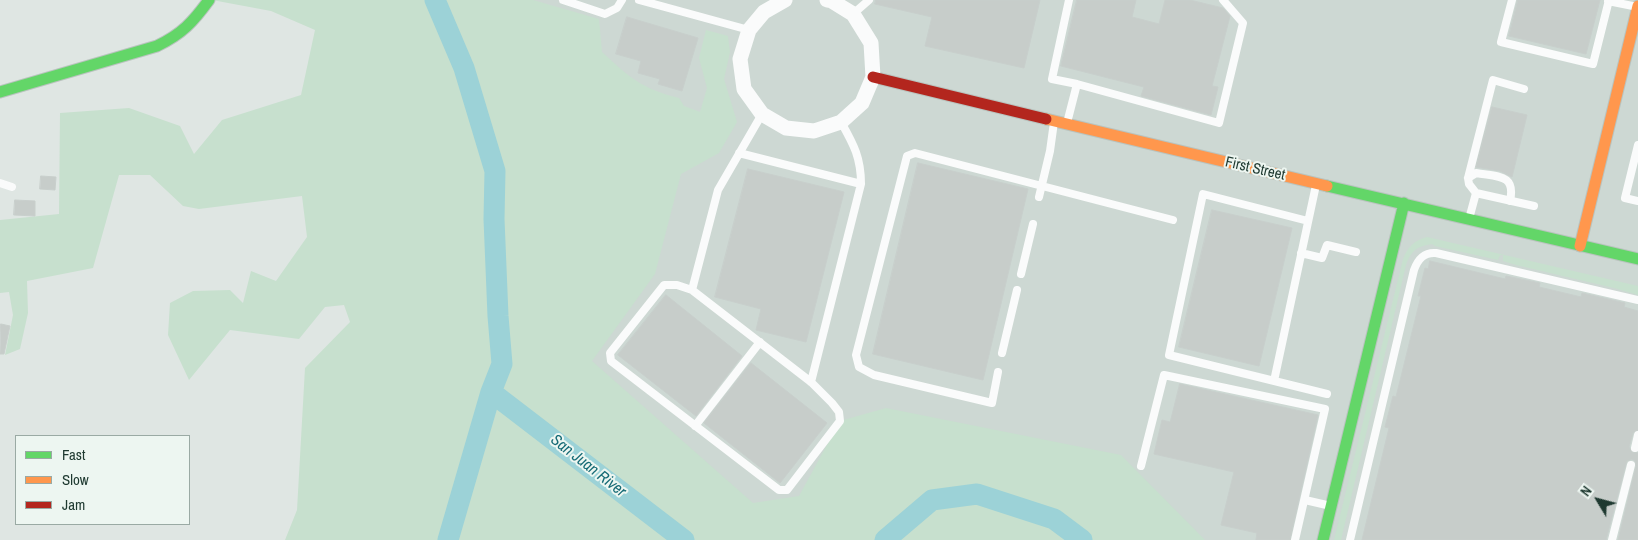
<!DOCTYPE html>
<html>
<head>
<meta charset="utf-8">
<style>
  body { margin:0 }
  #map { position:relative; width:1638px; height:540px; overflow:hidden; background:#dfe6e3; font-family:"Archivo Narrow",sans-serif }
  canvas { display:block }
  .legend { position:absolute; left:15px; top:435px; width:175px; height:90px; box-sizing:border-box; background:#edf6f1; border:1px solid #9aaaa4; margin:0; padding:6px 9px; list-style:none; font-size:15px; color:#1e3930 }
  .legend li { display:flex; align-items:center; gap:10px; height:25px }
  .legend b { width:25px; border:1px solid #9aaaa4 }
  .north { position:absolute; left:1573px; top:475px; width:50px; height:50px; -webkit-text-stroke:4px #edf6f1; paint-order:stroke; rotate:307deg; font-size:14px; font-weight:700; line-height:20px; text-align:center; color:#1e3930 }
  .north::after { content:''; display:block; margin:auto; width:18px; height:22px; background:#1e3930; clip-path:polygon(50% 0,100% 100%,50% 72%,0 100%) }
</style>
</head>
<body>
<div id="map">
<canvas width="1638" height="540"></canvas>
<ul class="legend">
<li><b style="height:6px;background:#63d668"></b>Fast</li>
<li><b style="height:6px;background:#ff974d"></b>Slow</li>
<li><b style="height:6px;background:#b3261e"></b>Jam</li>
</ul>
<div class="north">N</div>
</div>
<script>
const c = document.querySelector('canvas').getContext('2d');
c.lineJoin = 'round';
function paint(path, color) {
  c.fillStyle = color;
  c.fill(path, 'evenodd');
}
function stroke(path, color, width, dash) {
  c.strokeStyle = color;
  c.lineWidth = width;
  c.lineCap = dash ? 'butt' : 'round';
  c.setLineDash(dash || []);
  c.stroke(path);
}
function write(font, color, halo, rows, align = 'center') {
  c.font = font + ' "Archivo Narrow",sans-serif';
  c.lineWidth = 4;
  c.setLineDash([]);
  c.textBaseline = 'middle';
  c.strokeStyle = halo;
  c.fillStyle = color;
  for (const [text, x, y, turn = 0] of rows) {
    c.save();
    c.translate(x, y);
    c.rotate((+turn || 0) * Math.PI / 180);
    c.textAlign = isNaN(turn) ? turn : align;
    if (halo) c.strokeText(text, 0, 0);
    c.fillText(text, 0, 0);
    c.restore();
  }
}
paint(new Path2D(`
  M493,0H1638V540H487Z`), '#cdd8d3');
paint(new Path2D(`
  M212,0H533L599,19L602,52C629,77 642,89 679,98L684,106L700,112L707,88L699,58L706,30L728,36L730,52L724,79L737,122L719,153L681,174L655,274L592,361L753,503L799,496L840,421L886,408L1121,455L1205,540H285L297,510L305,368L350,322L344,305L325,307L299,339L230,330L189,380L168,335L170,303L193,291L230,290L243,303L251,271L276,281L307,237L302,196L199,209L183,206L150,175H119L93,268L27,281L28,313L20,349L5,355L13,315L9,292L0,293V220L59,214L60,113L129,108L180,126L194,154L222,120L301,95L315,30L271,11Z
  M1427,237L1638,286V295L1614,288L1516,265L1503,261V255H1500L1498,260L1435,246L1432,244C1417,246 1411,251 1406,265L1341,540H1334L1403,259C1408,246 1414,241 1427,237Z`), '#c7e0ce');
stroke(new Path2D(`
  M435,0L464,68L495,171L494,219L498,316L502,364L491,392L448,540
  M491,392L684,540
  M885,540L932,500L977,494L1054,519L1082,540`), '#9cd2d7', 21);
const building = new Path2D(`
  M876,0H1040L1024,68L925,46L932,17L875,4Z
  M1077,0H1136L1132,17L1159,24L1165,0H1190L1223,8L1230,16L1212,86L1218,87L1211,115L1141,96L1144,87L1061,66Z
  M1518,0H1600L1586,54L1509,36Z
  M627,17L698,38L682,91L658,84L660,79L638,73L641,61L616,54Z
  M1492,107L1527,115L1512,177L1500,171L1476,167Z
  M918,163L1028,189L983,380L873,354Z
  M748,169L844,192L806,342L756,330L761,309L715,297Z
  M41,176L56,177L55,190L40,189Z
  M15,200L35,201V216L14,215Z
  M1212,210L1292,228L1259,366L1179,347Z
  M1430,261L1505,279L1506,276L1540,283L1539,287L1581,297L1582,293L1625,303L1624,307L1638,311V430L1633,433L1629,447L1632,452L1638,453V540H1618L1636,466L1635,461L1632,459L1627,461L1626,464L1606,540H1362L1389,428L1385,427L1393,396L1396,397L1421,296H1418L1425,268L1428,269Z
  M666,295L742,356L696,416L618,355Z
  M1,324L10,326L4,354H0Z
  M751,363L827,423L780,483L704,423Z
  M1180,384L1318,415L1290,540H1256L1257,533L1221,525L1234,472L1154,454L1162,420L1170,422Z`);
paint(building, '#c7cdca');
stroke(building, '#c8cfcc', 1);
const fast = new Path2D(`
  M0,92L157,46C182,34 193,22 209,0
  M1327,186L1638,259
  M1323,540L1404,203`);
const slow = new Path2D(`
  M1046,119L1327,186
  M1580,246L1638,6`);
const jam = new Path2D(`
  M873,77L1046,119`);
stroke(fast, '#b9c3be', 13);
stroke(slow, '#b9c3be', 13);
stroke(jam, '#b9c3be', 13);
stroke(new Path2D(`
  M563,0L605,14L617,8L622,0
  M639,0L749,30
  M1069,0L1052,79L1077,84L1219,123L1243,23L1223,0
  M1512,0L1501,42L1593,64L1609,0
  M1608,1L1638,7
  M853,14L869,0
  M1524,89L1493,80L1468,178L1469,184L1476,193L1534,206
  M1067,123L1077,84
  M1638,145L1625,198L1638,201
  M739,153L861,184
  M1468,178L1476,173C1498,177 1516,174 1510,201
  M0,183L12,187
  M1039,197L1050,151L1054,122
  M1469,219L1476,193
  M1308,221L1203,194L1169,355L1327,394
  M1301,253L1322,258L1327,245L1356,252
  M1021,274L1033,224
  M664,285H677L692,290L811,382L832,403L839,412L840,421L787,490H779L611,361L610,353Z
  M692,290L718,190L762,114
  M1002,353L1017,290
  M998,372L992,403L874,375L859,367L856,355L907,156L915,153L1173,220
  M1274,381L1316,185
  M811,382L861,184C861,158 854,145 841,122
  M695,426L760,342
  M1635,448L1638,435
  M1141,466L1164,375L1325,409L1295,540
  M1305,500L1331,506
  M1350,540L1414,270C1418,259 1424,252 1436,253L1638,300
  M1612,540L1631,465`), '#fafbfb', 8);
stroke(new Path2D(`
  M785,0L764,12L749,30L740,59L744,89L762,114L786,128L814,131L841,122L862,103L873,77L871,43L853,14L832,1L827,0`), '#fafbfb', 15);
stroke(fast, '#63d668', 11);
stroke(slow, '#ff974d', 11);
stroke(jam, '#b3261e', 11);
write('15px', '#1e3930', '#edf6f1', [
  ["First Street",1255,169,13]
]);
write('italic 16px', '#166b76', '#edf6f1', [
  ["San Juan River",588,466,38]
]);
</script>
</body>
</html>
